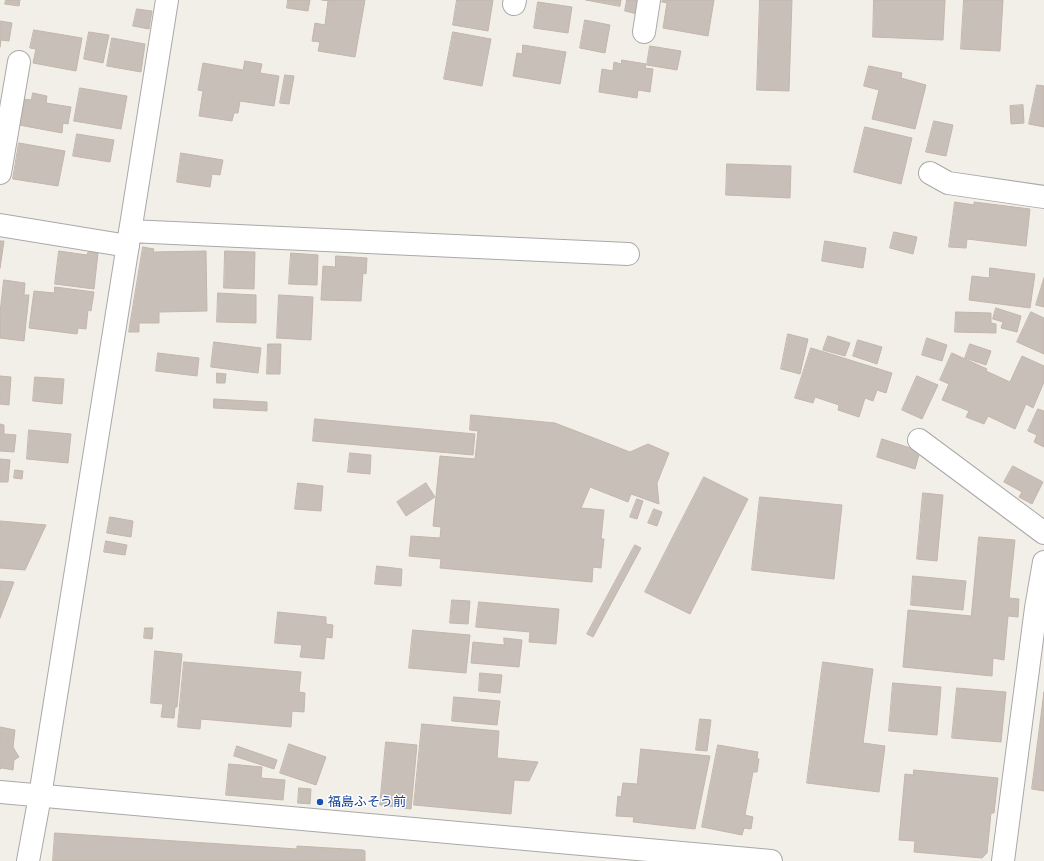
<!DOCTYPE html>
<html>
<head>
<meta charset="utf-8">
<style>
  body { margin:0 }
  canvas { display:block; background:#f2efe9 }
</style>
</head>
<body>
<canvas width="1044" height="861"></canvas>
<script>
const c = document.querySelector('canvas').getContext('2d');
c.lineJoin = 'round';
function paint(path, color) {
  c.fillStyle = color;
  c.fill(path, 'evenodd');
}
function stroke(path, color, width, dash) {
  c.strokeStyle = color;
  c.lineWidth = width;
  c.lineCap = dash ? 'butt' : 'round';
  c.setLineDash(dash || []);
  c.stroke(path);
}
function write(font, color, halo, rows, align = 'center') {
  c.font = font + ' "Exo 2","Noto Sans JP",sans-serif';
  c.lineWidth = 3;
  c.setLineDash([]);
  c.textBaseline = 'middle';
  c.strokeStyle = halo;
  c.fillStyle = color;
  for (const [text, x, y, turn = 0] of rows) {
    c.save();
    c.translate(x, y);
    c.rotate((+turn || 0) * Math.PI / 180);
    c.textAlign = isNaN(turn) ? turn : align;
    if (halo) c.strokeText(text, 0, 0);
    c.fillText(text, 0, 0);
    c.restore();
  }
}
const building = new Path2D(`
  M6,0H20L19,6L5,4Z
  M288,0H310L308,11L287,8Z
  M322,0H365L355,57L318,51L320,42L312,41L315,23L325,25L328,1Z
  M457,0H493L488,31L453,25Z
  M586,0H621L620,6Z
  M627,0H639L637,14L625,11Z
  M663,0H714L708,36L663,28L667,3L662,2Z
  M760,0H792L789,91L757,90Z
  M874,0H945L943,40L873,37Z
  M964,0H1003L1000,51L961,49Z
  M538,2L572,7L568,33L534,28Z
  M137,9L152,11L149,29L133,26Z
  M585,20L610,25L605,53L580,48Z
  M0,21L12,23L9,41L1,40L0,47Z
  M34,30L82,38L76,71L33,63L36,49L30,48Z
  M89,32L109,35L103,63L84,59Z
  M453,32L491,39L482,86L444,79Z
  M112,38L145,44L141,72L107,66Z
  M523,45L566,52L560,84L513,76L517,53L522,54Z
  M650,46L681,51L677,70L647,65Z
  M622,60L646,64L645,68L653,69L650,92L638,90L637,98L599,92L602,69L613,71L614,62L621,64Z
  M245,61L262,64L260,73L279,76L274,106L240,101L238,113H234L232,121L199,116L203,91L198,90L203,63L243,70Z
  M869,66L902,73L901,78L926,85L915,129L872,119L879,90L864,86Z
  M285,75L294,76L289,104L280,103Z
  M1037,85L1044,86V127L1029,124Z
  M80,88L127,96L121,129L74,121Z
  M33,93L47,96L46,103L71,107L68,124L63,123L62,133L19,125L24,99L31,100Z
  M1023,105L1024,123L1011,124L1010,106Z
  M934,121L953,125L946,156L926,152Z
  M865,127L912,138L901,184L854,172Z
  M77,134L114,140L110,162L73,156Z
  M19,143L65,151L58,186L13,179Z
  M181,153L223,160L220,175L212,174L210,187L177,182Z
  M727,164L791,166L790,198L726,195Z
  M955,202L974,205V202L1030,209L1026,246L967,239L966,248L949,247Z
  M894,232L917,237L913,254L890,248Z
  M0,241H4L0,268Z
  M825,241L866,248L863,268L822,261Z
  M143,247L154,249L153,252L206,251L207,311L159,312V323H139V332H129Z
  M59,251L87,255L88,252L98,253L94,289L55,284Z
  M225,251L255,252L254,289L224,288Z
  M291,253L318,255L317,285L289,284Z
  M336,256L367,258L366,274L363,273L361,301L321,300L323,266L335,267Z
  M990,268L1035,274L1030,308L969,300L972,276L989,278Z
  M1044,278V307L1036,305Z
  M4,280L25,283L24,295H29L24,341L0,338V313Z
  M55,287L94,292L91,311L88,310L86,329L78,328L77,334L29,328L34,291L54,293Z
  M218,293L256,295V323L217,322Z
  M279,295L313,297L311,340L277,338Z
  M996,308L1021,316L1017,332L1001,328L1003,322L993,319Z
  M956,312L991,313V323L996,324V333L955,332Z
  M1031,312L1044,318V354L1017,342Z
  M788,334L808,339L800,374L781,369Z
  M828,336L850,343L845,356L823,350Z
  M927,338L947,345L942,361L922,355Z
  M858,340L882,347L877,364L853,356Z
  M214,342L261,348L258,373L211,367Z
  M268,344H281L280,374H267Z
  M970,344L991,351L986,365L965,358Z
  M811,348L892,373L886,393L877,390L873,401L865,398L859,417L838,410L839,405L815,397L813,403L795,398Z
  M158,353L199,358L197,376L156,371Z
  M952,353L987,369L986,371L1010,382L1022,356L1044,366V382L1033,408L1026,404L1015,429L988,416L984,424L966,417L969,411L942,400L949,384L940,380Z
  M217,373L226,374L225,383H217Z
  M0,376L11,377L9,405L0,404Z
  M917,376L938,385L922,419L902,410Z
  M35,377L64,379L62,404L33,401Z
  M214,399L267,402V411L214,408Z
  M1038,409L1044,411V447L1034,442L1037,435L1028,431Z
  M471,415L555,423L630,452L648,444L669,453L657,483L659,504L631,494L628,502L590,487L581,508L604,510L601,539H604L601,568L593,567L592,582L440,568L441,559L409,556L411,536L440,538L441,527L433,526L440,456L475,459L478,431L470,430Z
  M315,419L475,434L473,455L313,441Z
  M0,424L4,425V434L16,435L14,452L0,451Z
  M29,430L71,434L68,463L27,459Z
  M882,439L920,451L915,469L877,457Z
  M350,453L371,455L370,474L348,472Z
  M0,459L10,460L8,482H0Z
  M1013,466L1043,482L1032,504L1019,497L1022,492L1004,482Z
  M15,470L23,471L22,479L14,478Z
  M704,477L748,499L690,614L645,592Z
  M298,483L323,486L321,511L295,509Z
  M426,483L435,497L406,516L397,502Z
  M923,493L943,495L937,561L917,559Z
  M760,497L842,505L834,579L752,570Z
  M637,499L643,501L637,519L630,517Z
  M654,509L662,512L657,526L648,523Z
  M110,517L133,521L131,537L107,533Z
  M0,521L46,525L25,570L0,568Z
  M979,537L1015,540L1009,598L1019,599L1018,617L1008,616L1004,660L993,658L992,676L903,667L908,610L971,616Z
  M106,541L127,545L125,555L104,552Z
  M635,545L641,548L593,637L587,634Z
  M377,566L402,569L401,586L375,584Z
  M913,576L966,581L963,610L911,605Z
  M0,581L14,582L0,618Z
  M452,600L470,601L468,624L450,623Z
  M479,602L559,609L556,644L529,642L530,632L476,627Z
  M278,612L326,617V624L333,625L332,638L326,637L324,659L300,657L302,645L275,643Z
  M145,628H153L152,639L144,638Z
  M413,630L470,635L466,673L409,668Z
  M504,638L522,640L519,667L471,663L473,642L504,645Z
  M155,651L182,654L177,707H175L174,718L161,717L163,704L151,703Z
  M184,662L301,672L299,692L305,693L304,712L292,711L291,727L201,719L200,729L178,727Z
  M823,662L873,669L863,743L885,746L879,792L807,783Z
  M480,673L502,675L500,693L479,691Z
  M893,683L941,687L937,735L889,731Z
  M957,688L1006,692L1001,742L952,738Z
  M1044,692V791L1032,789Z
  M454,697L500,701L497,725L452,721Z
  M700,719L711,720L707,751L696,750Z
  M422,724L499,731L497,758L538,762L529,781L514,780L511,814L414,805Z
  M0,727L15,730L13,747L19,757L14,760L13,770L2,768L0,769Z
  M386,742L417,745L411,809L380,805Z
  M289,744L326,757L316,785L280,773Z
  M718,745L758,752L757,758L759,759L757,772H753L745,815L753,817L751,829L744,828L742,835L702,827Z
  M237,746L277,760L274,769L234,756Z
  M641,749L710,756L695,829L633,822L634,817L616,816L618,796L621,797L623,783L637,784Z
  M229,764L262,767L261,778L285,780L283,800L226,795Z
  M914,770L998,778L994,813H991L987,853L982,858L914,852L915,841L899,840L905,774L913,775Z
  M299,788L311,789L310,804L298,803Z
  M55,833L297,849V846L363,850L365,851V861H53Z`);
paint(building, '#c7bfb8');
stroke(building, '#c4b6ab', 1);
const minor = new Path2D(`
  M514,4L515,0
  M644,32L649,0
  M0,173L19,62
  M930,173L948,183L1044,197
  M0,225L128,246
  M130,231L628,254
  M919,440L1044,533
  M0,792L771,861
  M28,861L40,796L167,0
  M1003,861L1036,608L1044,562`);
stroke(minor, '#a9a9a9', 24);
stroke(minor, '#fff', 22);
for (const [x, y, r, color] of [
  [320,802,4,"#1a4fb4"]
]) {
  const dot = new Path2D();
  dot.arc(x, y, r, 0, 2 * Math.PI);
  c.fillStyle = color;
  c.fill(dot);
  stroke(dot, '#fff', 1.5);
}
write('13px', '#164399', '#fff', [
  ["福島ふそう前",328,802]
], 'left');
</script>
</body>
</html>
